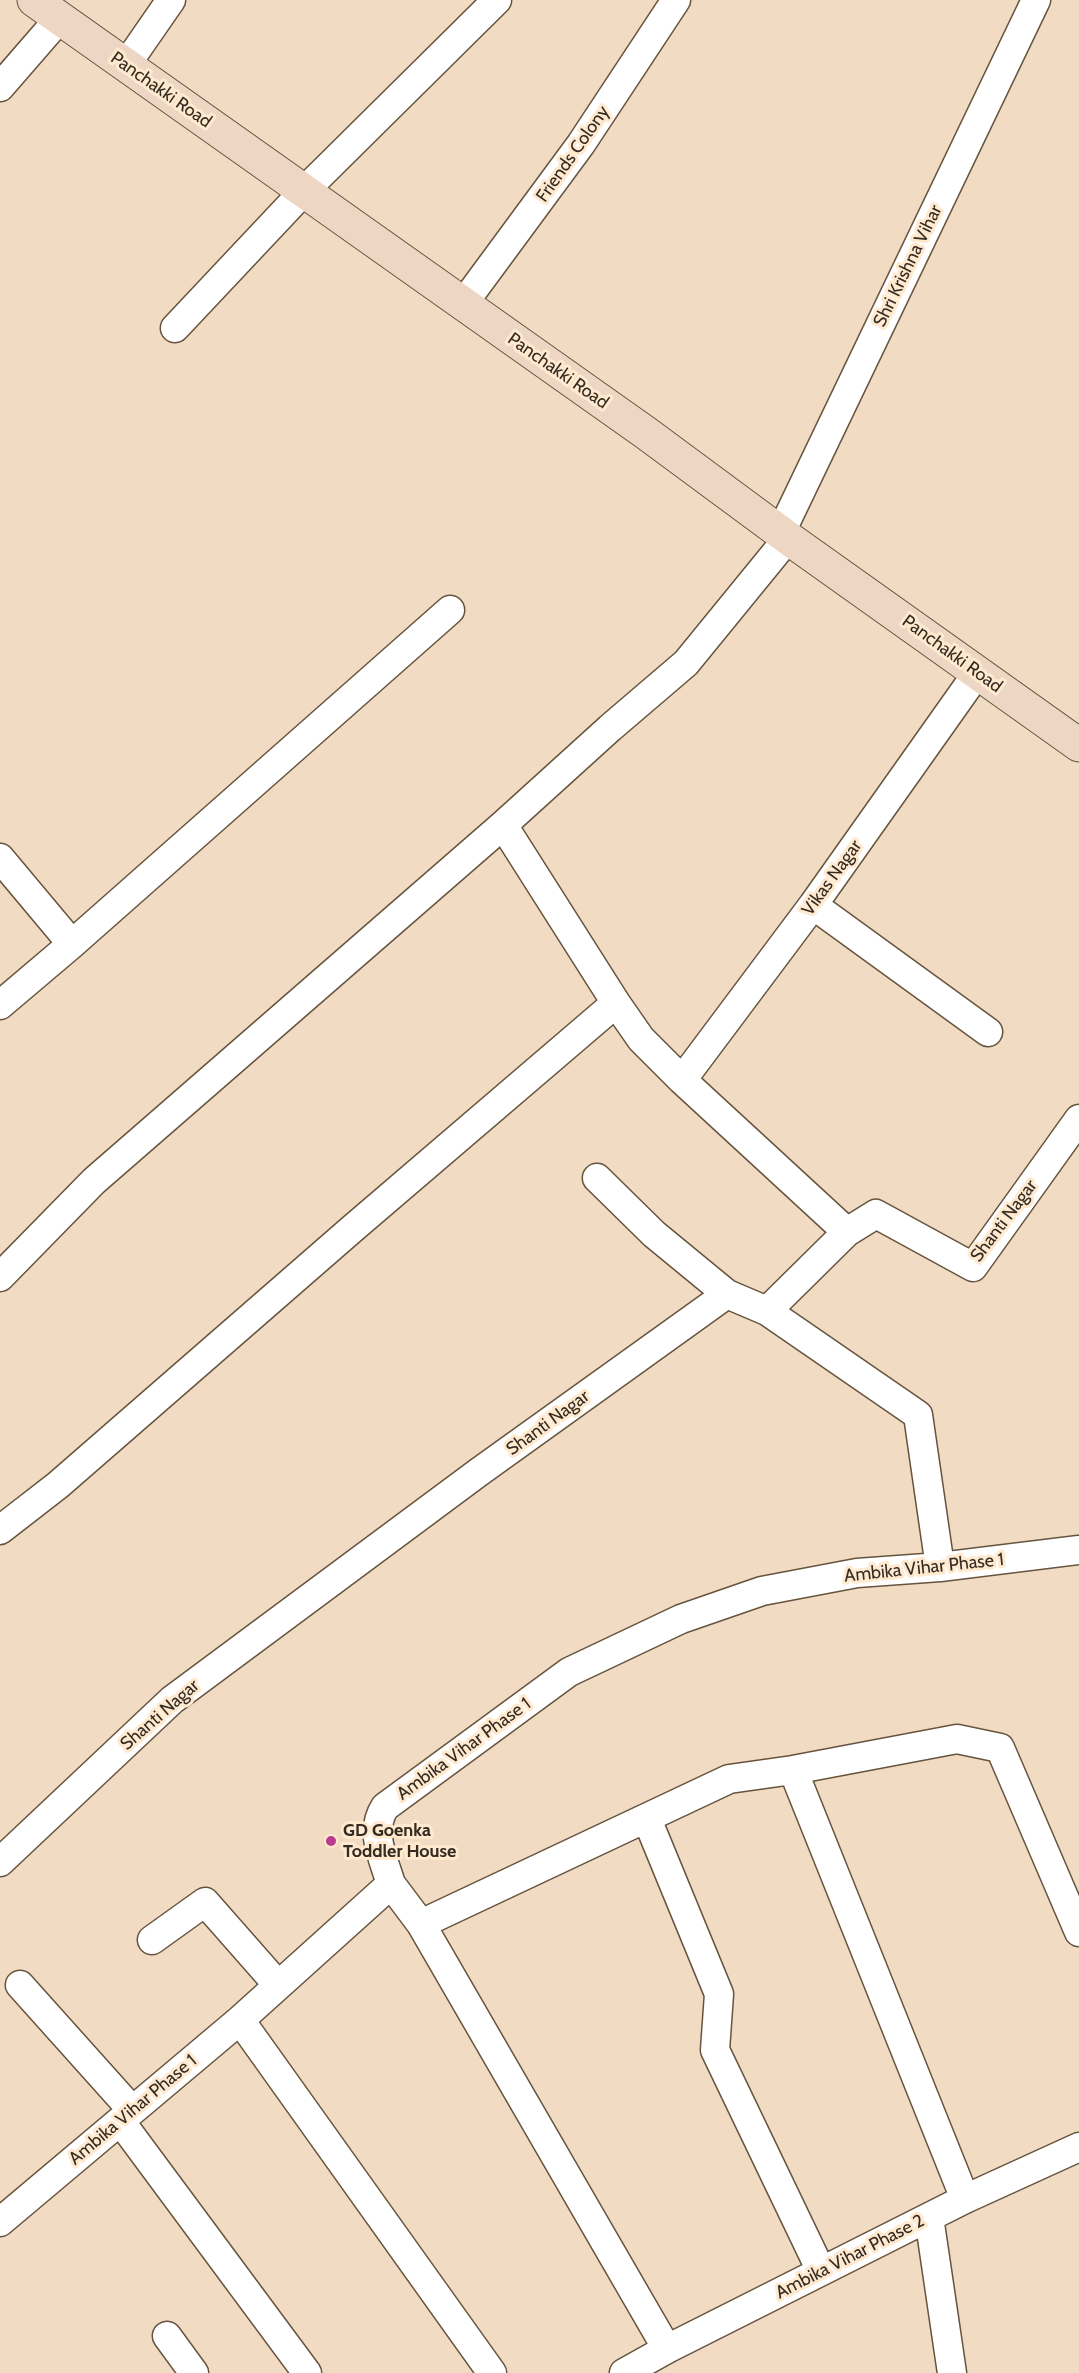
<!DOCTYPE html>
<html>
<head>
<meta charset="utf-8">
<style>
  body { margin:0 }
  canvas { display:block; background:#f1dbc2 }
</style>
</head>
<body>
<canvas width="1079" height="2373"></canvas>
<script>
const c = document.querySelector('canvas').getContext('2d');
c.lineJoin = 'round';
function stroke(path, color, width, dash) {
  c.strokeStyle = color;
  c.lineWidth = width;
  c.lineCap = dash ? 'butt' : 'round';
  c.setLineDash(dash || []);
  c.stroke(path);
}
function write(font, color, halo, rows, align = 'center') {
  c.font = font + ' Cabin,sans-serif';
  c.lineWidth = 6;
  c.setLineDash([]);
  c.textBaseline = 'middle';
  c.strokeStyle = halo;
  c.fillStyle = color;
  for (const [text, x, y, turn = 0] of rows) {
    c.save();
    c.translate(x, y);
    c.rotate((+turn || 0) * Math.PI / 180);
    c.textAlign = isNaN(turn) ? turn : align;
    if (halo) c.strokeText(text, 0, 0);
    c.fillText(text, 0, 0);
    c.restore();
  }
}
const street = new Path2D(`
  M126,65L171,0
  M0,87L59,19
  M463,304L581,144L676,0
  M175,328L303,192L497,0
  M781,532L1036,0
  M503,825L616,1003L641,1039L682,1080L847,1232
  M0,858L72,944L450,610
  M813,905L988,1032
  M0,1005L72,944
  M682,1080L813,905L978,672
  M597,1178L654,1234L727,1294
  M0,1277L94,1181L503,825L610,728L686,663L788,538
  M767,1311L918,1415L940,1567
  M0,1530L58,1485L352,1229L616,1003
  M793,1770L965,2199
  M647,1819L719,1994L715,2050L821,2271
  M0,1862L172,1700L479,1472L727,1294L767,1311L847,1232L876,1214L973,1267L1079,1119
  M391,1884L421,1924L667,2349
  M421,1924L729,1779L793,1770L957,1739L1000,1748L1079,1932
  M152,1940L205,1902L278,1985
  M20,1985L132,2110
  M240,2020L492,2373
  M121,2122L307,2373
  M929,2217L952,2373
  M0,2222L240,2020L391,1884C383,1857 369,1832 385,1807L569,1672L681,1619L762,1591L857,1573L940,1567L1079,1550
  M167,2336L194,2373
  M624,2373L667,2349L965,2199L1079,2147`);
const secondary = new Path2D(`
  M34,0L646,433L788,538L1079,745`);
stroke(street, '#66543e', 31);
stroke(secondary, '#66543e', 35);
stroke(street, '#fff', 28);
stroke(secondary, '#edd7c4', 33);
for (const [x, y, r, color] of [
  [331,1841,6,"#b83c8d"]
]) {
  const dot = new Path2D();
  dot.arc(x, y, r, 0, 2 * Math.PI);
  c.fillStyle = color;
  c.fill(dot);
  stroke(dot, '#ffe9cf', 2);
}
write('18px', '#342b22', '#ffe9cf', [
  ["Panchakki Road",161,90,35],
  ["Friends Colony",573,154,-55],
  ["Shri Krishna Vihar",908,266,-64],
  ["Panchakki Road",558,371,35],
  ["Panchakki Road",952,654,36],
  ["Vikas Nagar",832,878,-54],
  ["Shanti Nagar",1004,1221,-53],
  ["Shanti Nagar",548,1423,-36],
  ["Ambika Vihar Phase 1",924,1568,-6],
  ["Shanti Nagar",160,1715,-41],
  ["Ambika Vihar Phase 1",464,1749,-36],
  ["Ambika Vihar Phase 1",133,2110,-40],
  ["Ambika Vihar Phase 2",850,2257,-27]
]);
write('bold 18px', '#342b22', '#ffe9cf', [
  ["GD Goenka",343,1831],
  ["Toddler House",343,1852]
], 'left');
</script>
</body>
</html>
